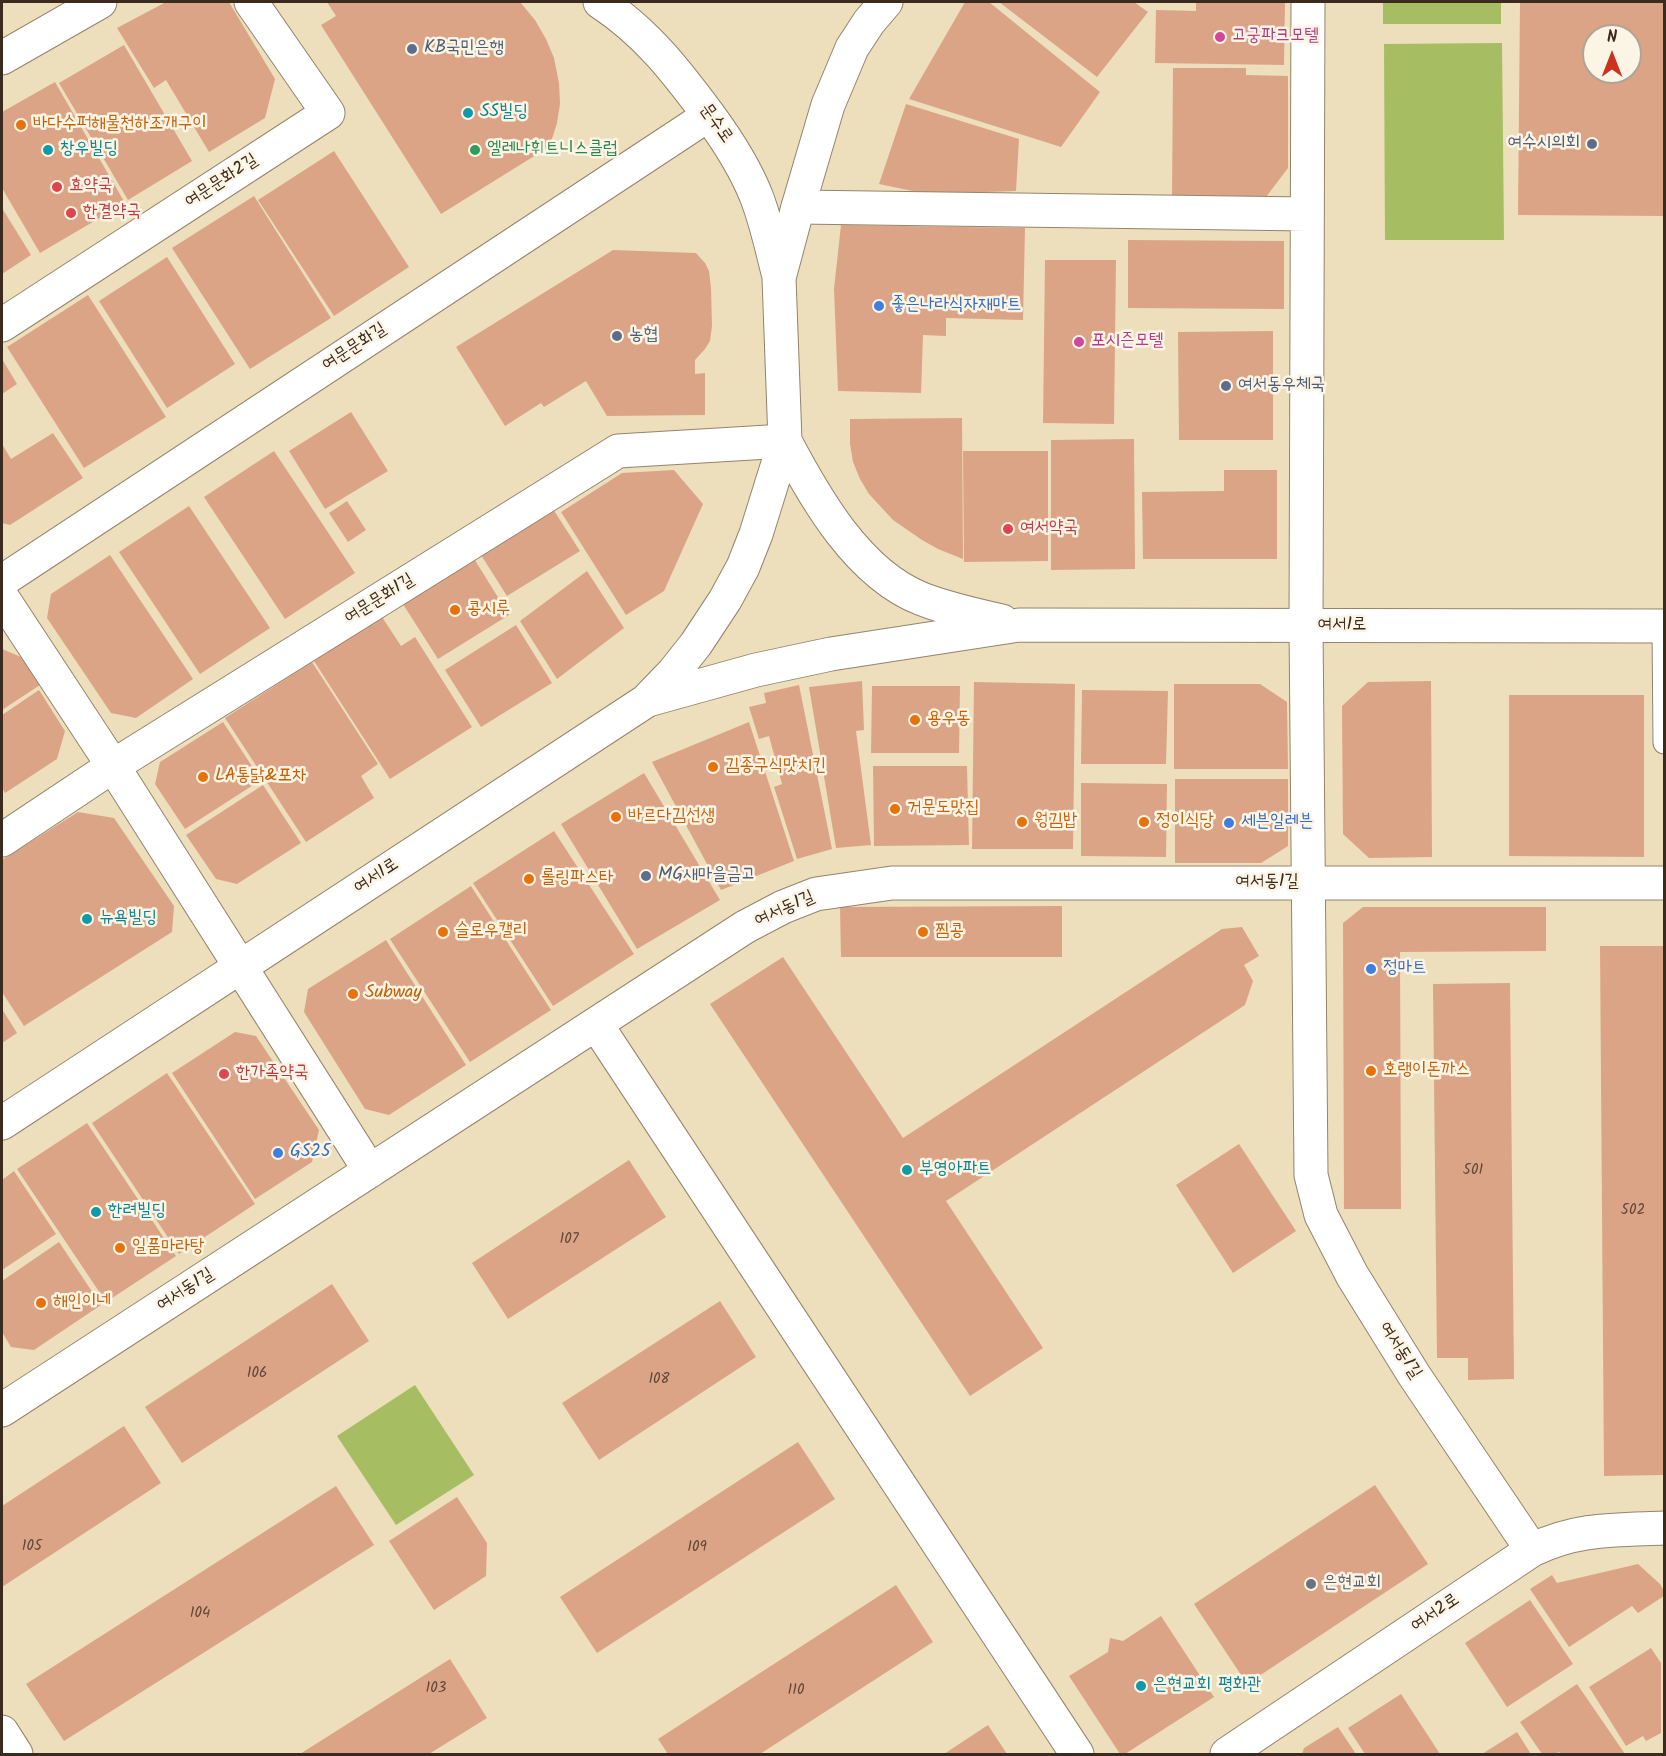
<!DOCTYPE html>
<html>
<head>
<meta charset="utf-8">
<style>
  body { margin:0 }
  #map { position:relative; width:1666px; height:1756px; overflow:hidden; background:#eddebc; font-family:Kalam,sans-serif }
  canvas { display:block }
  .frame { position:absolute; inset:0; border:3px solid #3b2a1e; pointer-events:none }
  .north { position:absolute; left:1582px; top:24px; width:60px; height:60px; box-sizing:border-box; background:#fcf5e5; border:2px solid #afa495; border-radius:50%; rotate:0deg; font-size:16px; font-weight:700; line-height:24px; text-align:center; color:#3b2a1e }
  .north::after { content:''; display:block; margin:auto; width:21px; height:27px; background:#c8321e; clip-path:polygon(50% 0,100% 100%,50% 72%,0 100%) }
</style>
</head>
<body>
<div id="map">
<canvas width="1666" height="1756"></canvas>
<div class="frame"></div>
<div class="north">N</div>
</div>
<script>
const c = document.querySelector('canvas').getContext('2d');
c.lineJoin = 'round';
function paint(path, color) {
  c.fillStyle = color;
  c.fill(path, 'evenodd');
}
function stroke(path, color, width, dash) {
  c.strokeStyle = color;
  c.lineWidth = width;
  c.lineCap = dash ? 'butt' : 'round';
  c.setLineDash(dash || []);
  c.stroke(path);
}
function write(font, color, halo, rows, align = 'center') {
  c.font = font + ' Kalam,"Poor Story",sans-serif';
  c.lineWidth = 5;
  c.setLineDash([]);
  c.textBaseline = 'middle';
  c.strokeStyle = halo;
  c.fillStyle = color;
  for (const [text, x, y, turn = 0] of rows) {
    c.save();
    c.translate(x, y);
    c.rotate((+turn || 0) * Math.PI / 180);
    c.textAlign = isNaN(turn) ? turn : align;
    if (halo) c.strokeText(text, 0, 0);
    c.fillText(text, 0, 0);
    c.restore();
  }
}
paint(new Path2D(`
  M1383,2H1501V24H1383Z
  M1502,43L1504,240H1385L1384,44Z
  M415,1385L474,1475L396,1525L337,1436Z`), '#a6bd62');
paint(new Path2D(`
  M166,2H229L275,79L265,118L209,152L166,80L154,88L117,28Z
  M327,2H520L535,20L546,39L554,58L559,83L560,104L557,123L553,136L549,144L544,150L441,214L321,25L336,16Z
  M965,2H989L1100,92L1061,147L909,99Z
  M999,2H1134L1148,12L1097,77Z
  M1196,2H1285L1284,65L1155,63L1156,10L1196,11Z
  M1520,2H1664V216L1518,215ZM1594,36H1630V72H1594Z
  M124,45L192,161L128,200L59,83Z
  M1173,68H1246V75L1288,76V168L1263,201L1172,200Z
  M55,82L125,203L40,253L2,188V112Z
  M906,104L1019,139L1016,191L927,194L879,184Z
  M334,151L409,267L334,316L258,200Z
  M254,196L331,318L250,369L172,248Z
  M2,208L31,255L2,274Z
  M841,225L1025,228L1023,320L946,318V336L923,335L921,393L838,391L834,289Z
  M1128,240L1284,241V309L1128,308Z
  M613,250L696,253L705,263L709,271L711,288L712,326L710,341L705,349L695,360V374L705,373V415L607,416L586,381L544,407L541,403L505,426L456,347Z
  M167,257L235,364L167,408L99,301Z
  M1045,260H1116L1114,424L1043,423Z
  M88,295L166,417L84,468L7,347Z
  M1273,331V440H1179L1178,332Z
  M2,359L17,384L2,394Z
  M351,412L388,471L325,509L289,451Z
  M962,418L963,559L938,549L922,540L893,520L869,494L860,479L853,462L850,444V419Z
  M53,433L83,478L10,525L2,523V444L11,459Z
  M1134,439L1135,569L1051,570V440Z
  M274,451L355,573L285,619L204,497Z
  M963,451H1048V561L964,562Z
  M674,470L703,504L664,591L626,615L561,512L622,473Z
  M1224,470H1277V559H1143L1142,492L1224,491Z
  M347,501L366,530L348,542L329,513Z
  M189,506L270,628L200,674L119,552Z
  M553,509L580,551L507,596L481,555Z
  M110,555L193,679L136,718L111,713L47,618L51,594Z
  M473,557L509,615L438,659L401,601Z
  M587,571L624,628L557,679L520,621Z
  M382,617L401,646L415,637L472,727L390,779L314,661Z
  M516,625L552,683L481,727L445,670Z
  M2,649L21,657L40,685L2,710Z
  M312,662L378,764L361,776L374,798L306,842L225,718Z
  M862,681L864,730L856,731L871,845L836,848L809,687Z
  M1431,681L1432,857L1369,858L1343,834L1342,706L1368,682Z
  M974,682L1075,684L1073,849H972Z
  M1174,684H1260L1287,702L1288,769H1174Z
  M799,685L832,849L797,859L774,787L782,784L769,736L759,739L749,707L766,703L764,693Z
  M872,686H960L959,753H871Z
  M39,690L65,731L57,759L5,793L2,788V715Z
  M1082,690L1168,691L1166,764H1081Z
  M1509,695H1644V857L1509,856Z
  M223,722L261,780L185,829L155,784L160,762Z
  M749,722L794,861L721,890L652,762Z
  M873,766H967L969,845L874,846Z
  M644,773L720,900L637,949L561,824Z
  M1175,779H1288V846L1261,863H1175Z
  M1081,783L1167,784L1166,857L1081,856Z
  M263,785L301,843L237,884L216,879L186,835Z
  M78,812L114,818L174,906L172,932L24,1026L2,992V860Z
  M554,831L634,954L553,1006L473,883Z
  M471,886L551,1010L470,1062L390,939Z
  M1062,906V957H841L840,907Z
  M1363,907H1546V951L1400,952L1401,1209H1344L1343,923Z
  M1242,927L1259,956L1244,965L1253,981L1245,1005L946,1201L1043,1348L970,1396L710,1004L783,957L903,1138L1222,929Z
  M386,940L466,1065L389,1115L365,1109L304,1012L308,989Z
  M1600,946H1664V1475L1604,1476Z
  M1510,983L1514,1379L1468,1380V1358H1437L1433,984Z
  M2,1009L17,1033L2,1043Z
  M235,1032L256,1036L319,1130L312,1162L255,1199L172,1073Z
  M167,1073L255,1204L179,1254L92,1123Z
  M87,1123L176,1256L106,1302L17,1169Z
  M1239,1144L1296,1231L1233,1273L1176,1185Z
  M629,1160L666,1217L508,1319L472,1263Z
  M14,1171L56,1234L2,1270V1180Z
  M59,1242L101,1305L34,1350L11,1347L2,1332V1281Z
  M332,1284L369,1341L182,1463L145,1407Z
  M720,1301L756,1357L599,1460L562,1403Z
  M124,1426L161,1483L2,1587V1506Z
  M798,1442L835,1499L597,1653L560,1597Z
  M1375,1485L1428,1564L1247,1684L1194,1604Z
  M336,1486L374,1545L64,1741L26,1684Z
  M457,1497L487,1543L486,1576L434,1610L389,1541Z
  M1638,1564L1660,1584L1664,1591V1596L1638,1613L1632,1606L1569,1647L1530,1589L1552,1575L1557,1583Z
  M896,1585L933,1642L760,1754H668L658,1739Z
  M1530,1600L1573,1664L1507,1707L1465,1643Z
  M1161,1616L1214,1697L1125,1754H1120L1069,1676L1108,1652L1110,1638L1123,1641Z
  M1651,1648L1661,1663V1733L1646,1741L1643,1736L1626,1746L1589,1687Z
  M450,1659L487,1718L429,1754H300Z
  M1577,1684L1625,1754H1561L1559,1752L1555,1754H1542L1520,1722Z
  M1401,1694L1440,1754H1365L1348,1728Z
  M988,1725L1007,1754H944Z
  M1338,1727L1356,1754H1302L1304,1748Z
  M1517,1732L1531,1754H1482Z`), '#dca486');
const service = new Path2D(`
  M1663,626L1664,743`);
const pedestrian = new Path2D(`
  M2,581L709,115`);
const minor = new Path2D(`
  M1308,2L1306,626L1311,1175L1321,1215L1352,1275L1414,1375L1532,1550
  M798,207L1307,214
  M2,325L328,113L251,2
  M2,597L113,766L370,1171
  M2,840L113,766L618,451L785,441
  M596,1024L1077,1754
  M2,1410L745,927L783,907L816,894L892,883H1664
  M2,1732L16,1754
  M1227,1754L1532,1550C1577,1528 1615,1530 1664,1528`);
const tertiary = new Path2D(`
  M600,2C646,32 676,71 708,114C728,141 745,167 757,198C766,222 772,248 778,273
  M2,58L100,2
  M785,441C815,498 858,574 922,599C948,609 975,615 1002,621
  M648,700L756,670L831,654L1019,625L1664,626
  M2,1123L646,701L673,673L696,644L725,600L743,567L756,534L785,441L779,278L798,207L828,105L852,48L869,22L886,2`);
stroke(service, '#94846d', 23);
stroke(pedestrian, '#94846d', 34);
stroke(minor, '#94846d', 35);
stroke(tertiary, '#94846d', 35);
stroke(service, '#fff', 21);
stroke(pedestrian, '#fff', 32);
stroke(minor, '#fff', 33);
stroke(tertiary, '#fff', 33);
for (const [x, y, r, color] of [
  [1220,37,6,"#d1479c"],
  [412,49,6,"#5c6f8a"],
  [468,113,6,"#0f9aa8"],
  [21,125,6,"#e8710a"],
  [1592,144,6,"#5c6f8a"],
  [48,150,6,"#0f9aa8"],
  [475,150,6,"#2e9e5b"],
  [57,187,6,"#e0444e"],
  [71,213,6,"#e0444e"],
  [879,306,6,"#3f7fe0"],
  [617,336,6,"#5c6f8a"],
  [1079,342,6,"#d1479c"],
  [1226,386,6,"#5c6f8a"],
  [1008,529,6,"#e0444e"],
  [455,610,6,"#e8710a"],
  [915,720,6,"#e8710a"],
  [713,767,6,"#e8710a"],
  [203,777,6,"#e8710a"],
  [895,809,6,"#e8710a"],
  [616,817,6,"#e8710a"],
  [1022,822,6,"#e8710a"],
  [1144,822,6,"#e8710a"],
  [1229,823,6,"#3f7fe0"],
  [646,876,6,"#5c6f8a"],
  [529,879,6,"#e8710a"],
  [87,919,6,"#0f9aa8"],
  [443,932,6,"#e8710a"],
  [923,932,6,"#e8710a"],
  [1371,969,6,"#3f7fe0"],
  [353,994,6,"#e8710a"],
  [1371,1071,6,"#e8710a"],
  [224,1074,6,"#e0444e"],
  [278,1153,6,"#3f7fe0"],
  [907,1170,6,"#0f9aa8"],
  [96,1212,6,"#0f9aa8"],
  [120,1248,6,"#e8710a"],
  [41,1303,6,"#e8710a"],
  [1311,1584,6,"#6b7280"],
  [1141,1686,6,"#0f9aa8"]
]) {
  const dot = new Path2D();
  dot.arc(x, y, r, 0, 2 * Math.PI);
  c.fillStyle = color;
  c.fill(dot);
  stroke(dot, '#fcf5e5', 2);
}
write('15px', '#634838', null, [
  ["501",1473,1171],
  ["502",1633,1211],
  ["107",569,1240],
  ["106",257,1374],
  ["108",659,1380],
  ["105",32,1547],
  ["109",697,1548],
  ["104",200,1614],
  ["103",436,1689],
  ["110",796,1691]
]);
write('18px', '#b23c85', '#fcf5e5', [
  ["고궁파크모텔",1232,37],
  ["포시즌모텔",1091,342]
], 'left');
write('18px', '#4e5e75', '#fcf5e5', [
  ["KB국민은행",424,49],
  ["여수시의회",1580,144,"right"],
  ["농협",629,336],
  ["여서동우체국",1238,386],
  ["MG새마을금고",658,876]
], 'left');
write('18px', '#0d838f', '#fcf5e5', [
  ["SS빌딩",480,113],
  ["창우빌딩",60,150],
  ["뉴욕빌딩",99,919],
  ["부영아파트",919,1170],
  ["한려빌딩",108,1212],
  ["은현교회 평화관",1153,1686]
], 'left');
write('18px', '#3b2a1e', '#fcf5e5', [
  ["문수로",715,124,55],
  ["여문문화2길",222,182,-33],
  ["여문문화길",355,348,-33],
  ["여문문화1길",380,600,-32],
  ["여서1로",1342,626],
  ["여서1로",377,877,-33],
  ["여서동1길",1267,883],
  ["여서동1길",785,910,-24],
  ["여서동1길",186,1291,-33],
  ["여서동1길",1399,1351,58],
  ["여서2로",1436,1614,-34]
]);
write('18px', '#c56008', '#fcf5e5', [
  ["바다수퍼해물천하조개구이",33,125],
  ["콩시루",467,610],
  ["용우동",927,720],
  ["김종구식맛치킨",725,767],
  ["LA통닭&포차",215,777],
  ["거문도맛집",907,809],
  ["바르다김선생",628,817],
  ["웡김밥",1034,822],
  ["정이식당",1156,822],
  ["롤링파스타",541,879],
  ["슬로우캘리",455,932],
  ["찜콩",935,932],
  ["Subway",365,994],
  ["호랭이돈까스",1383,1071],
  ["일품마라탕",132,1248],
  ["해인이네",53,1303]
], 'left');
write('18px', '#27864d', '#fcf5e5', [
  ["엘레나휘트니스클럽",487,150]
], 'left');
write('18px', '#be3a42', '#fcf5e5', [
  ["효약국",69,187],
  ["한결약국",83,213],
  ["여서약국",1020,529],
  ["한가족약국",236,1074]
], 'left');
write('18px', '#366cbe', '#fcf5e5', [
  ["좋은나라식자재마트",891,306],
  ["세븐일레븐",1241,823],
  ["정마트",1383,969],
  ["GS25",290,1153]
], 'left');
write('18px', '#5b616d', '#fcf5e5', [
  ["은현교회",1323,1584]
], 'left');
</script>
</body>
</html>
